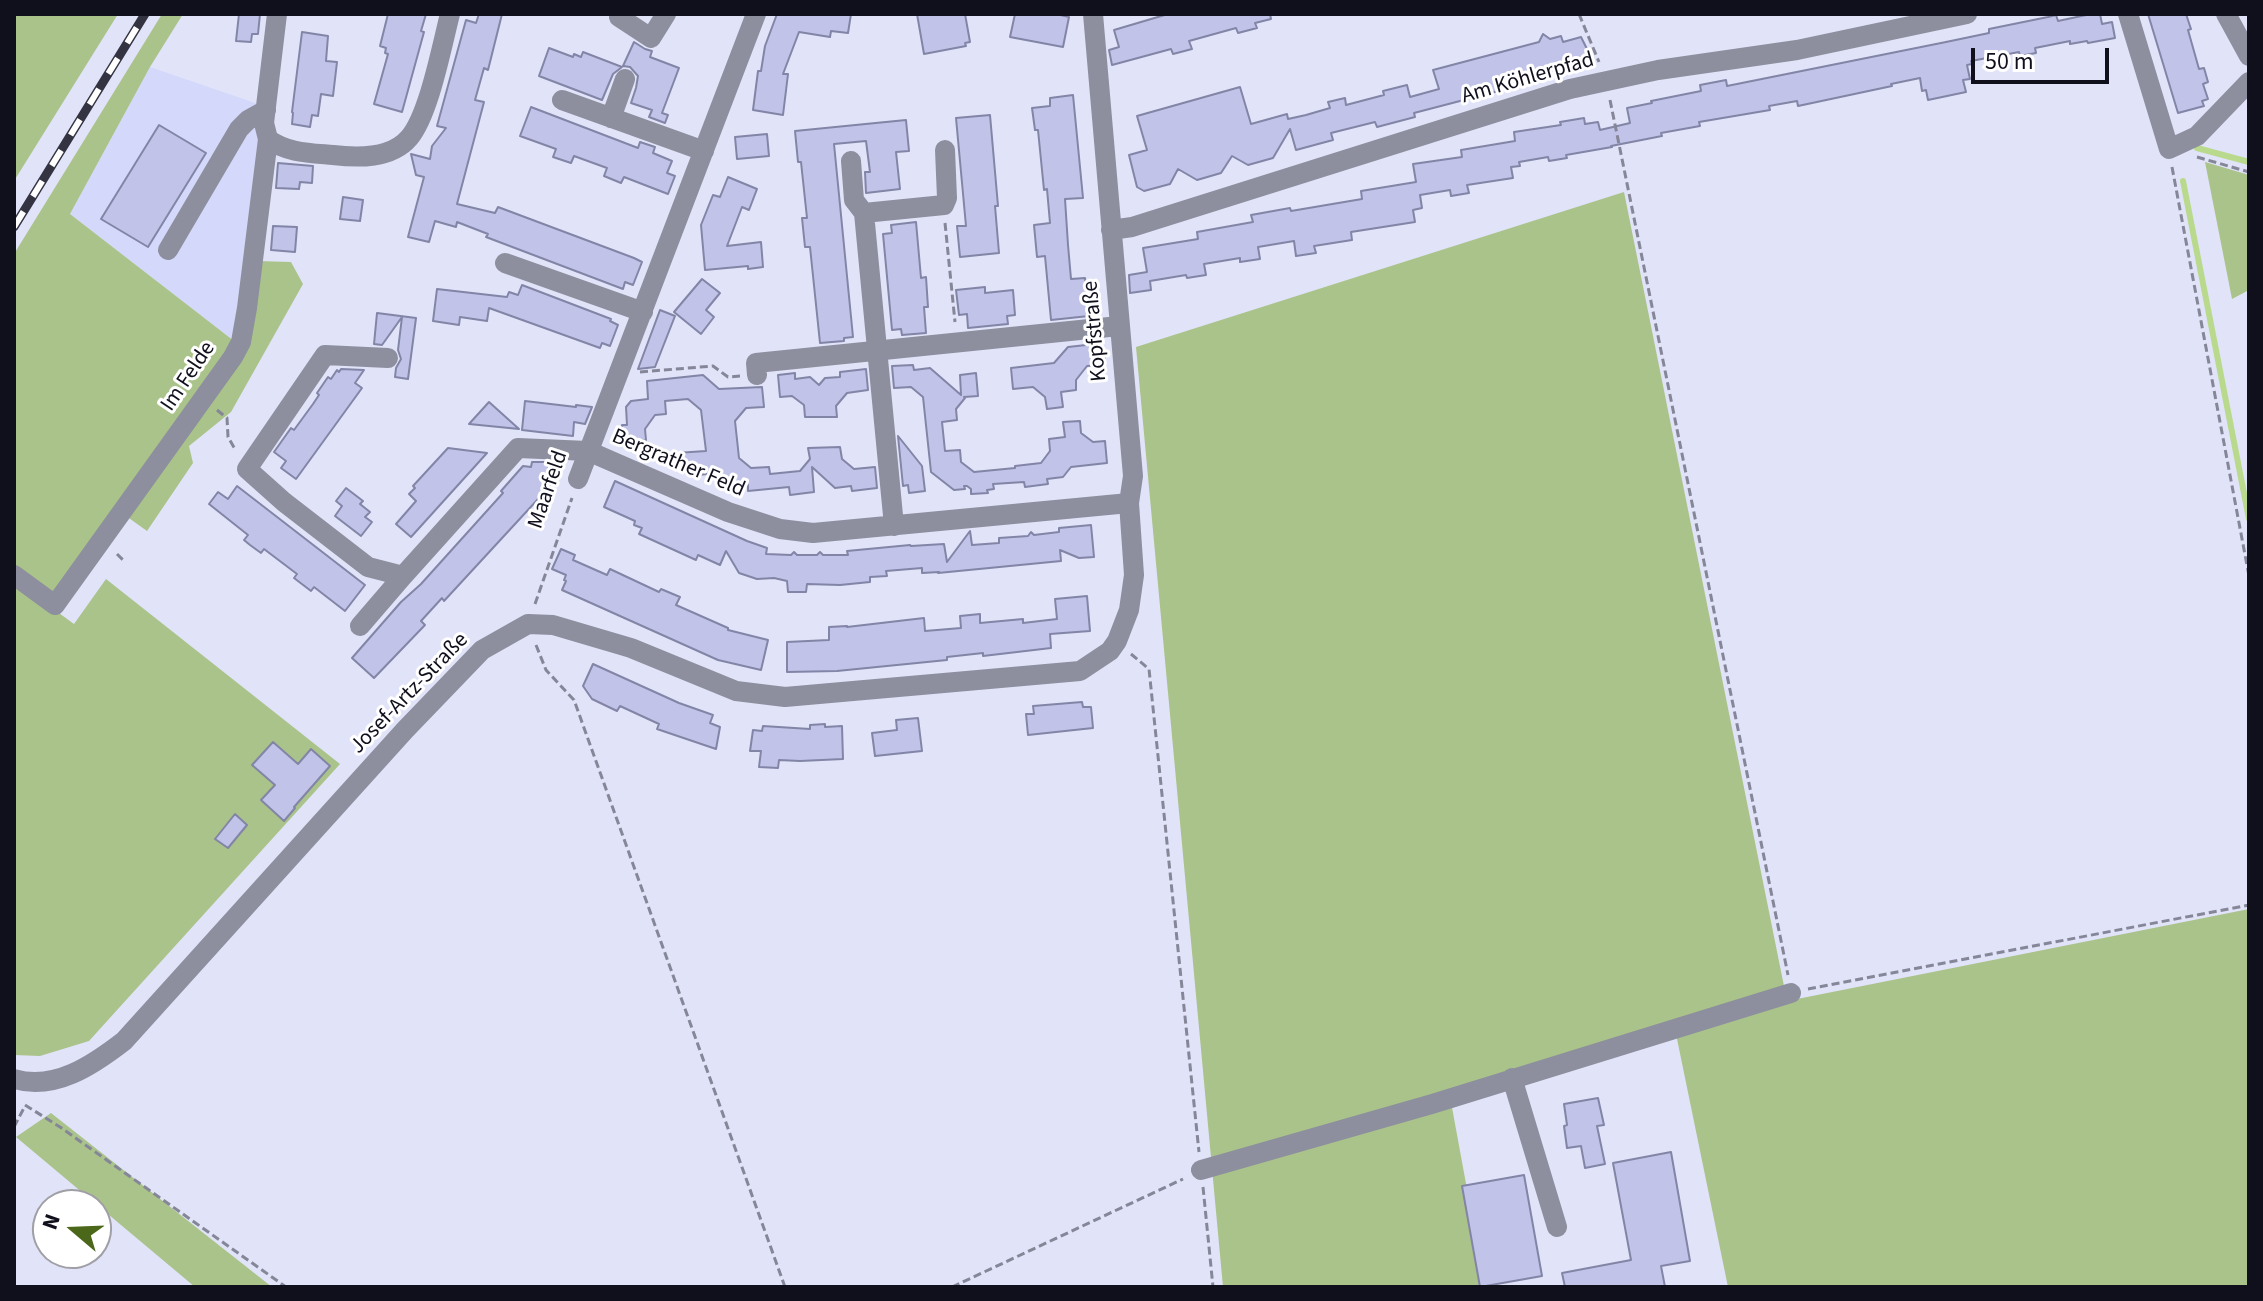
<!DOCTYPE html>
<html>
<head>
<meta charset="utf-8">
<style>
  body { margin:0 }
  #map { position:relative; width:2263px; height:1301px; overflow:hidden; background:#e1e3f9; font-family:"Source Sans 3",sans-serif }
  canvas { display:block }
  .frame { position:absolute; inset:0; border:16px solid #10101d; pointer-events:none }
  .north { position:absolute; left:32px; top:1189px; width:80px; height:80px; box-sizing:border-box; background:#fff; border:2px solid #9f9fa5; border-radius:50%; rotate:289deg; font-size:22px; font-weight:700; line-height:32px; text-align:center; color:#10101d }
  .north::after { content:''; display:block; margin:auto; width:28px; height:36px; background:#4b6719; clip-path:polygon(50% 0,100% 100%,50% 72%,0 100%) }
  .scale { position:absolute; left:1971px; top:48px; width:138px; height:36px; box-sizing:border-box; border:4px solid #10101d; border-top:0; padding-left:10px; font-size:24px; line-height:28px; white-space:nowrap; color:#10101d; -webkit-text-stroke:6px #fff; paint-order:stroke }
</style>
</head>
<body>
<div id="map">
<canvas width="2263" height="1301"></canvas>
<div class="frame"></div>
<div class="north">N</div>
<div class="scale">50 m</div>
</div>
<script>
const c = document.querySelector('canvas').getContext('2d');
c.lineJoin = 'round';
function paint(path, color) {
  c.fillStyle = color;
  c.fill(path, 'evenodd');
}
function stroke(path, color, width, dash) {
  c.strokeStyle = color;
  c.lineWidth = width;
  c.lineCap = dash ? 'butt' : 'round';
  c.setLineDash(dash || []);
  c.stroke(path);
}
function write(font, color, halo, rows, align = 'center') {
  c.font = font + ' "Source Sans 3",sans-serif';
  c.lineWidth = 6;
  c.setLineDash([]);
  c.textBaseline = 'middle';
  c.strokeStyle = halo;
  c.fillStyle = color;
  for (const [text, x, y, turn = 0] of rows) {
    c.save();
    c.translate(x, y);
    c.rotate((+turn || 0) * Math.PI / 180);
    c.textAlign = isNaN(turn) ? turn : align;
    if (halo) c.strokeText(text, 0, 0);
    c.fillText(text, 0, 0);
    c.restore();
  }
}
paint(new Path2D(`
  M150,67L258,104L259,136L234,341L70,214Z`), '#d4d8fa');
paint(new Path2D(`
  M14,14H118L14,181Z
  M162,14H183L150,67L70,214L234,341L48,605L74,624L106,579L340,764L89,1041L40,1056L14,1055V254Z
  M2205,162L2249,175V290L2232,299Z
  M1624,192L1787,1001L2249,909V1287H1728L1676,1034L1451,1102L1485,1287H1223L1136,347Z
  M257,261L291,262L303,284L231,412L189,446L193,463L147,531L126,516L237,360Z
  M51,1113L272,1287H195L16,1137Z`), '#aac38a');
stroke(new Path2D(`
  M2197,148L2249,162
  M2183,181L2249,519`), '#b9da8c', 6);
const building = new Path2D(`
  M239,14H260L258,34H252L251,42L236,41Z
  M388,14H426L421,31L424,32L402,112L374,104L388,54L385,53L386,48L380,46Z
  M479,14H502L488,70L484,68L475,100L484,102L457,204L495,213L498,207L634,258L642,262L633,285L625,282L623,289L486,237L488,234L457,222L456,227L435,221L429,242L408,237L424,177L416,175L411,154L430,159L432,146L446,128L437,126L466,20L476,23Z
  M777,14H851L848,33L831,31L830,37L799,32L783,74H788L783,115L753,110L758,71H761L765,46Z
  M917,14H965L970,42L965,43L966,46L924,54Z
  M1015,14H1056L1069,17L1063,47L1010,37Z
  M1168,14H1270L1271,19L1255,23L1257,28L1238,33L1236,28L1189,41L1192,49L1173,54L1171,49L1112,65L1109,50L1119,47L1114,30Z
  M2091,14H2100L2102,24L2112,22L2115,38L2088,43L2087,41L2070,44V41L2035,48L2036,53L2020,56L2019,52L1971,61L1972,64L1967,65L1970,79L1963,80L1966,92L1928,100L1926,90L1922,91L1920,78L1891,84L1892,86L1798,106L1797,101L1769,106L1770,110L1699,122L1700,126L1661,133L1662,136L1611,146L1612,147L1566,155L1567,158L1549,161L1548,157L1519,162L1520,166L1511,167L1513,178L1467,185L1469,193L1451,196L1450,190L1420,195L1422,208L1413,210L1415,222L1351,232L1352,240L1314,246L1316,253L1296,256L1294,241L1258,247L1260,259L1240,262V258L1204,264L1206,275L1187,278L1186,275L1150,281L1151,290L1130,293L1129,275L1147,272L1143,248L1198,239L1197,232L1253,222L1251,215L1290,208L1291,211L1362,199L1361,191L1416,182L1413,164L1462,157L1461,150L1515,141L1514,132L1561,125L1560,122L1584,118L1585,124L1598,122L1600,130L1630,123L1627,108L1652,103L1651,101L1701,91L1700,85L1726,80L1727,86L1946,42L1989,33V29L2048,17L2056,15L2058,21Z
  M2148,14H2186L2191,29L2188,30L2199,69L2204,68L2208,82L2203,84L2208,99L2202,101L2204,106L2178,113Z
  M302,32L328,36L326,61L337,62L333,96L321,94L318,116L312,115L310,127L292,124L293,113L292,112Z
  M1543,34L1550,39L1561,36L1563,42L1581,37L1589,53L1583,59L1569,63L1570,67L1504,85L1506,89L1414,113L1415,117L1377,127L1375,122L1331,133L1333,140L1296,150L1290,129L1273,158L1248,165L1232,156L1221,173L1197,180L1178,169L1170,184L1144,191L1137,187L1129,155L1147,150L1137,116L1240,87L1251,124L1287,114L1288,119L1306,115L1330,108L1328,102L1345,98L1346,105L1384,95L1383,91L1407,85L1410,97L1439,89L1433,70L1539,42Z
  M634,42L645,49L652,51L650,57L679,68L662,113L668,115L665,123L649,117L652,110L631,103L636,88L638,76L630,67L623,66Z
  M549,48L573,57L574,54L581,57L583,52L622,67L613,74L602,100L539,76Z
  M1073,95L1083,198L1065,199L1068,245L1071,279L1085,278L1089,316L1051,320L1045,256L1037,257L1034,225L1050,223L1047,189L1044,190L1038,130H1035L1032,108L1050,106V98Z
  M531,107L638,148L640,142L655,147L653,153L672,161L667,173L675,176L668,194L624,177L621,183L604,176L607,168L574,156L571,163L553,157L556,149L520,136Z
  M990,115L998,206H995L999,253L960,257L957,226H966L956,118Z
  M906,120L909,151L896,152L900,189L866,193L865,172H870L866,141L834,144L853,337L844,338V341L820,343L810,247H805L802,218H807L801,162H798L795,131Z
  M159,125L206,153L148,247L101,219Z
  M767,134L769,156L737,159L735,137Z
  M278,163L313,166L312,183L300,182L299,189L276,188Z
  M728,177L757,189L749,210L742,207L727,246L761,242L763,267L748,269V266L705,270L701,225L713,195L720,197Z
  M343,197L363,200L360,221L340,219Z
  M916,222L921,278L926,277L928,307H924L926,333L902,335L901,329L892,330L883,234L892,233L891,225Z
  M273,226L297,227L295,252L271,250Z
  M702,279L720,293L706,310L714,317L701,334L674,312Z
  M522,285L611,319L610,321L618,325L610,346L602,343L600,348L489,308L487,321L460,317L459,325L433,321L437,289L507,297L509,292L518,295Z
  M985,287V293L1013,290L1015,315L1007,316L1008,324L968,328L967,314L959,315L956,290Z
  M660,310L675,316L655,367L638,369Z
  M377,313L416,318L408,379L395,377L396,368L401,359L398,350L402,317L382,345L374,344Z
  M1095,344L1096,349L1104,348L1105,365L1087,366L1076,380V390L1061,392L1063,407L1047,409L1045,397L1033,387L1013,389L1011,368L1054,363L1068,347Z
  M913,365L914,370L930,368L961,395L960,375L976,373L978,396L964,397L965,398L956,409L957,420L942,422L945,451L960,450L961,462L974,472L1015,468V466L1041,463L1050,451L1049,439L1065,437L1063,422L1080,421L1081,433L1093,442L1105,441L1107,463L1071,467L1063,477L1047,479L1048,484L1025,487L1024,482L993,484L994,489L987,490L988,493L971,494V489L967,486H964L965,489L954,490L931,472L923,397L911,387L894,388L892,366Z
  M341,369L364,370L355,383L362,388L296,479L281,468L286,461L274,452L291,428L294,430L313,404L319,395L317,393L328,377L331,379L337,370L339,372Z
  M866,369L868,390L847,393L836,406L837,417H805L804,405L792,396L780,397L778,375L795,373V379L810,377L819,385L825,378L840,377V372Z
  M703,375L719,389L762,387L764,407L746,408L735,421L739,458L751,468L769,467L770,474L800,471L810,459L808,448L840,447L842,459L854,469L875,467L877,488L852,491L851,486L835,488L812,467L814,492L790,495L789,487L748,491V485L732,487L716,473L690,476L677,468L676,453L706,451L701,410L688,399L665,401L666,414L655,415L645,429L646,440L623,442L622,425H627L626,407L631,401L648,399L647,381Z
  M525,401L576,407V405L592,407L585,424L574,422L573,436L522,430Z
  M489,402L519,429L469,424Z
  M898,436L922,466L925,491L909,493L908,485L903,486Z
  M448,448L487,453L411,537L396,524L416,501L409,494L415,488L413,486Z
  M532,462H549L546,481L551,485L444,601L442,598L421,621L425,625L374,678L352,658L401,602L421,584L503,493L501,491L523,466L531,467Z
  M615,481L747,541L767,548L766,554L791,555L794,552L797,555H817L820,552L823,555H848L847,551L910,545L911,546L944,544L947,562L970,531L972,545L999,543V538L1028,536L1031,532L1034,535L1059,532V528L1091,525L1094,557L1079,558L1060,550L1061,561L938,573L939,572L922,573V568L886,571L887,576L870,577V582L840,585L807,584L806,592H788L787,581L774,578L757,579L739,573L726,551L720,565L698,555L696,560L639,534L642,528L634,525L635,521L604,507Z
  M237,486L365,585L345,611L314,587L311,591L294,578L297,574L264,549L261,553L250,545L244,540L248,535L209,504L218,492L228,499Z
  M346,488L363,501L360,504L370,512L365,517L372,522L361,536L335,516L342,506L336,501Z
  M561,549L575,555L573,560L607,575L610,569L659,592L661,589L680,597L676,605L728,628V630L768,640L761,670L718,660L562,590L566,581L564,580L566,575L552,569Z
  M1087,596L1090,631L1050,634L1051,648L983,656V653L947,657V660L837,671L787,672V642L829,640V627L847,626V627L924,618L925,631L961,628L960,616L980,614V623L1023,619V623L1057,619L1055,599Z
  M593,664L679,703L713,715L710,723L720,727L716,749L657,729L659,724L620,706L617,711L592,699L583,686Z
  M1082,702L1083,707H1091L1093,728L1028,735L1026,714H1034L1033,706Z
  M918,718L922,751L875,756L872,733L897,730L896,720Z
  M825,724V727L842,726L843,759L800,761L779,760L778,768L759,767L761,751H750L753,730L762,731L763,726L810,729V725Z
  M273,742L298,764L311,749L330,766L294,807L295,808L284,821L261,800L275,785L252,765Z
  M235,814L247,825L228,848L215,839Z
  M1598,1098L1604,1125L1597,1126L1605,1164L1585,1168L1581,1146L1567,1148L1564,1126L1567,1125L1564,1104Z
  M1671,1152L1690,1261L1661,1266L1665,1287H1565L1562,1273L1631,1260L1613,1163Z
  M1524,1175L1542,1276L1480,1287L1462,1186Z`);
paint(building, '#c1c4e8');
stroke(building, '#8285a6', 2);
stroke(new Path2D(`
  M1579,14L1599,62
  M1610,100L1788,975
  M2197,157L2249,172
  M2172,167L2249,576
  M945,223L955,322
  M640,372L713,366L728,377L740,376
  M217,410L227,418L228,437L236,451
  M117,554L125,562
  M535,604L572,498
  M536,645L546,670L574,700L785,1287
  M1131,654L1149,669L1199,1152
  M1808,989L2249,905
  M25,1105L60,1127L286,1287
  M14,1127L25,1106
  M1203,1187L1213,1287
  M952,1287L1183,1179`), '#858698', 3, [8, 4]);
stroke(new Path2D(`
  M277,14L264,123L268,139C287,153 310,153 333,155C358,158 391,159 409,138C429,115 442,45 450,14
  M2128,14L2169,149L2197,136L2249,82
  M2226,14L2249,56
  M619,17L651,38L666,14
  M562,100L704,151
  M611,118L625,79
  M851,161L854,200L864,213
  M1111,230L1132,227L1570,89L1658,70L1797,50L1967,14
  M168,250L239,129L248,120L266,110
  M505,263L643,312
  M757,375L756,363L1119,326
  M578,479L756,14
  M894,526L864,213L944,205L947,198L945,150
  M14,575L55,605L233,357L241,342L247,308L268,139
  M403,576L518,448L588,451L728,512L780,529L813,533L1129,503
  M360,626L403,576L368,567L284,502L247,469L325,355L388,358
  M1512,1078L1557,1227
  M14,1079C55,1091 93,1065 124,1041L405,730L482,650L528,624L553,625L631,648L736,691L785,697L1080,671L1110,651L1117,641L1129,610L1134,575L1129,503L1133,476L1093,14
  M1201,1170L1432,1104L1791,993`), '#8d8f9e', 20);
const rail = new Path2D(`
  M14,227L145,14`);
stroke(rail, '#333342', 9);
stroke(rail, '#fff', 6, [18]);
write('22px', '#10101d', '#fff', [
  ["Am Köhlerpfad",1528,79,-16],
  ["Kopfstraße",1096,331,-95],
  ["Im Felde",189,377,-56],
  ["Bergrather Feld",678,464,23],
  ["Maarfeld",549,490,-71],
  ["Josef-Artz-Straße",410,694,-46]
]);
</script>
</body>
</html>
